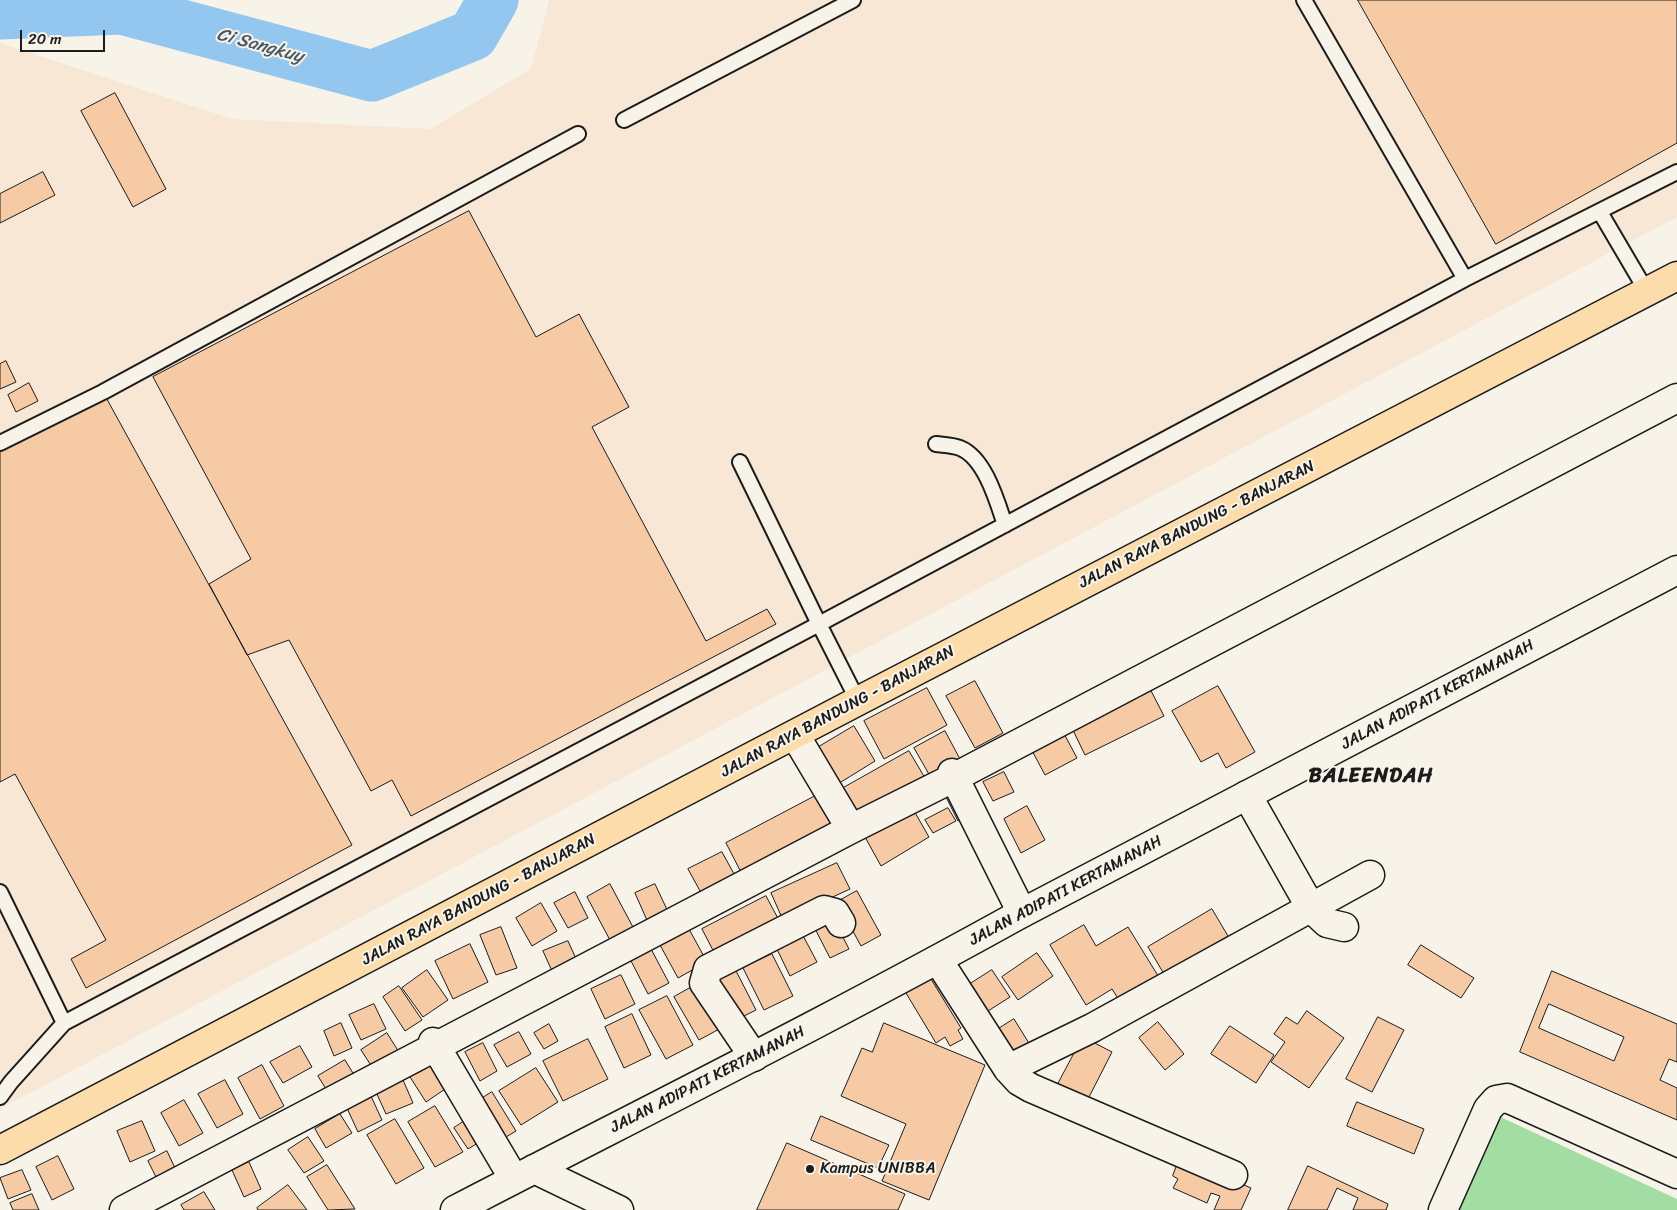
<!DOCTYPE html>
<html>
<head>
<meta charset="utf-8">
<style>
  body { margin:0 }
  #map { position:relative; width:1677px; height:1210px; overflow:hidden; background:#f7f3e8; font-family:Sriracha,sans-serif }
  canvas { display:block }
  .scale { position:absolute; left:20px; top:30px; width:85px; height:22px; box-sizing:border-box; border:2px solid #1c1c1c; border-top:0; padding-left:6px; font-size:15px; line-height:18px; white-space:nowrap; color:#1c1c1c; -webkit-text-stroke:4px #f7f3e8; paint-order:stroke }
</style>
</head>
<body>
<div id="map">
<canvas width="1677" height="1210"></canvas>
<div class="scale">20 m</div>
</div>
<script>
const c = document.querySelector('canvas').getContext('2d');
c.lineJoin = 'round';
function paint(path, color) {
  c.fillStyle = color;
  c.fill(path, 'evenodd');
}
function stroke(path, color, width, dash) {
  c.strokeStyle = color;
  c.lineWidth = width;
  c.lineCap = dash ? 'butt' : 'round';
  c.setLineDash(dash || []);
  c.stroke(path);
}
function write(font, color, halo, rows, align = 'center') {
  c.font = font + ' Sriracha,sans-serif';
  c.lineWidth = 4;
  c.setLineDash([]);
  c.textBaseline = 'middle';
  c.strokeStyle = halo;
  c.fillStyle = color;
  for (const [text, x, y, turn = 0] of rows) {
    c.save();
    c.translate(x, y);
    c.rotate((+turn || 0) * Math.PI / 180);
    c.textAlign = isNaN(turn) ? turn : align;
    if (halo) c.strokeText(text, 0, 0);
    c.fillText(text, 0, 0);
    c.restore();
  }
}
paint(new Path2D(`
  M549,0H1677V217L0,1109V43L232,119L430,129L531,69Z`), '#f7e7d4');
paint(new Path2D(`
  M1494,1114L1677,1199V1210H1449Z`), '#a3dda3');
stroke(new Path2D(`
  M0,14L122,9L372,76L473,35L493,0`), '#93c7f0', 51);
const building = new Path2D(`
  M1358,0H1677V143L1496,244Z
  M115,93L166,189L133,207L81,111Z
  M43,172L55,195L0,223V194Z
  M469,211L536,337L579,314L629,407L592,427L706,641L767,609L776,624L411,816L392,780L371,791L289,640L247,655L209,584L251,559L153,377Z
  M6,361L16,382L0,389V364Z
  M29,383L38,401L16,412L8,395Z
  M103,392L352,845L86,988L71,959L106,940L15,774L0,782V447Z
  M975,681L1003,733L975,748L946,696Z
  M1148,685L1164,716L1085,755L1070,724Z
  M1218,686L1255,752L1226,768L1218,753L1201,762L1172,711Z
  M927,688L947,725L884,759L864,721Z
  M854,726L875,761L833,787L812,751Z
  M1061,728L1077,758L1045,775L1029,745Z
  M945,731L960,759L930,776L914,748Z
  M909,751L925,778L853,818L838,791Z
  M1004,772L1014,792L993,801L983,782Z
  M959,791L972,814L958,821L946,797Z
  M823,792L841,826L744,878L726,843Z
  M1027,806L1045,840L1021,853L1004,819Z
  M948,808L956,821L933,833L925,820Z
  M913,809L929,837L881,866L865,837Z
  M722,852L739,883L705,900L688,869Z
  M837,863L850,889L783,920L771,893Z
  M610,884L634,929L611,942L587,897Z
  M655,884L671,918L650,927L635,893Z
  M857,891L881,935L861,946L837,902Z
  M575,892L588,918L568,928L554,903Z
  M766,896L781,924L717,958L702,929Z
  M541,903L557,931L532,946L516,918Z
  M1212,909L1228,936L1164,974L1148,947Z
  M831,914L849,949L830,958L812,923Z
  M1084,925L1096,946L1128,927L1160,979L1121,1003L1112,989L1086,1005L1050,945Z
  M501,927L517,968L496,975L480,935Z
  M689,929L707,962L678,978L660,945Z
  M800,930L817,962L790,976L774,943Z
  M568,941L577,961L552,971L543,951Z
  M470,944L488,982L453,999L435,961Z
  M1421,945L1474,978L1461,998L1408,965Z
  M650,947L669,983L648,994L629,957Z
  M1037,953L1053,976L1018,1000L1002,977Z
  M772,954L793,996L764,1010L743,968Z
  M733,965L756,1010L736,1020L713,975Z
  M427,970L448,1000L423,1017L402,988Z
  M992,970L1010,997L988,1011L970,984Z
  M1552,971L1677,1024V1062L1669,1059L1660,1080L1677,1088V1120L1520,1052ZM1549,1004L1624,1037L1614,1061L1539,1028Z
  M621,975L635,1004L605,1019L591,989Z
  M931,979L961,1028L958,1030L963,1039L950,1046L945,1037L936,1043L906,993Z
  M699,983L723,1027L699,1040L674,997Z
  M399,986L422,1020L405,1031L383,997Z
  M667,996L693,1045L666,1059L639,1010Z
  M374,1004L386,1029L361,1040L349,1015Z
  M1307,1011L1344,1038L1309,1088L1271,1062L1285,1042L1274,1034L1286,1017L1297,1024Z
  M632,1014L651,1055L624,1068L605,1027Z
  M1378,1017L1404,1030L1372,1092L1346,1079Z
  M1014,1019L1032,1048L1010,1061L992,1033Z
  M1158,1022L1184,1054L1165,1070L1139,1038Z
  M341,1023L352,1048L334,1056L324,1031Z
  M884,1023L985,1065L929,1200L882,1181L906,1124L841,1096L862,1048L872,1052Z
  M549,1024L558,1041L544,1049L534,1033Z
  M1230,1026L1274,1055L1256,1083L1211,1054Z
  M519,1032L531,1054L507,1067L494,1045Z
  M387,1033L402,1057L376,1073L361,1050Z
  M1083,1037L1112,1052L1088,1099L1058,1084Z
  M588,1039L608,1079L563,1101L543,1061Z
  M483,1043L497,1071L480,1081L465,1052Z
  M300,1046L312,1067L283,1083L270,1062Z
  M437,1058L454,1083L426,1102L410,1077Z
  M345,1060L359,1083L332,1099L318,1076Z
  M262,1065L284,1106L260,1119L238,1078Z
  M536,1068L558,1102L521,1125L499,1091Z
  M225,1080L243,1114L217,1128L198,1094Z
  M403,1080L413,1103L386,1114L376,1092Z
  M492,1092L516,1131L501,1140L478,1101Z
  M370,1094L382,1120L358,1132L346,1106Z
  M184,1100L203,1133L179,1146L161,1113Z
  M1357,1102L1424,1129L1414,1154L1347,1126Z
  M435,1106L463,1152L435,1167L408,1122Z
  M340,1114L352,1133L326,1148L315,1129Z
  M472,1116L486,1138L468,1149L454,1128Z
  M821,1116L889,1145L878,1168L811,1140Z
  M395,1119L424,1168L396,1184L367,1135Z
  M142,1121L155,1151L130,1162L117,1131Z
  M308,1137L324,1161L304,1173L288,1150Z
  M787,1143L905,1194L898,1210H757Z
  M167,1151L175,1168L156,1177L148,1161Z
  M58,1156L74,1189L52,1200L36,1167Z
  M1180,1157L1251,1188L1241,1210H1214L1220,1196L1211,1193L1207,1203L1173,1188L1178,1179L1173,1176Z
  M249,1162L261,1189L244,1197L232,1170Z
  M327,1165L355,1209L328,1210L307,1177Z
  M1308,1166L1388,1204L1386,1210H1353L1358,1198L1337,1188L1327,1210H1288Z
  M22,1170L31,1190L8,1199L0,1178Z
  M288,1185L307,1210H258L257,1208Z
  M204,1192L215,1210H184L181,1205Z
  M32,1194L39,1210H13L10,1203Z`);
paint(building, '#f7caa6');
stroke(building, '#1c1c1c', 1);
const service = new Path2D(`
  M1304,0L1465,279
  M624,120L853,0
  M1600,212L1647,292
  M0,443L103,392L578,134
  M936,444C943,445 953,445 960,448C985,458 997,501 1005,525
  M740,462L819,624L858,701
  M0,892L64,1023L11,1082L0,1097
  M64,1023L819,624L1465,279L1677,172`);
const minor = new Path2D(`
  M795,735L851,829
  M955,777L952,773L1022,913
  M1247,795L1311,908L1327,923L1344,927
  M938,960L1008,1069L1019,1081L1031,1088L1233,1175
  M436,1047L433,1042L514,1179
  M754,1057L704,983L708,969L824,910L835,913L841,923
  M1008,1069L1092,1028L1370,875
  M124,1210L851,829L955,777L1677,398
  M1443,1210L1488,1109L1496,1100L1507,1098L1677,1174`);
const secondary = new Path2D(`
  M534,1169L619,1210
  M455,1210C644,1112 835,1017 1022,913L1677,570`);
const primary = new Path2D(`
  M0,1150L858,701L1677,276`);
stroke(service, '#1c1c1c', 18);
stroke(minor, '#1c1c1c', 31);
stroke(secondary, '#1c1c1c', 31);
stroke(primary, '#1c1c1c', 31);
stroke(service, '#f7f3e8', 14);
stroke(minor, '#f7f3e8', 28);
stroke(secondary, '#f7f3e8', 28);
stroke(primary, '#fddcac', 28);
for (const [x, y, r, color] of [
  [810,1169,5,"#1c1c1c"]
]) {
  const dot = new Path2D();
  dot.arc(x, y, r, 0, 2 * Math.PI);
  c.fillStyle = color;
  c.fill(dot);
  stroke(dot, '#f7f3e8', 2);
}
write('16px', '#1c1c1c', '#f7f3e8', [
  ["JALAN RAYA BANDUNG - BANJARAN",1197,525,-27],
  ["JALAN ADIPATI KERTAMANAH",1438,695,-28],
  ["JALAN RAYA BANDUNG - BANJARAN",838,712,-28],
  ["JALAN ADIPATI KERTAMANAH",1066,891,-28],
  ["JALAN RAYA BANDUNG - BANJARAN",479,900,-28],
  ["JALAN ADIPATI KERTAMANAH",708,1080,-27]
]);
write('16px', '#1c1c1c', '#f7f3e8', [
  ["Kampus UNIBBA",820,1169]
], 'left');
write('italic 18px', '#465866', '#f7f3e8', [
  ["Ci Sangkuy",260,46,15]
]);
c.letterSpacing = '1px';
write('bold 21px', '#1c1c1c', '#f7f3e8', [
  ["BALEENDAH",1371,777]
]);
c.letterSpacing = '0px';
</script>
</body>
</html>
